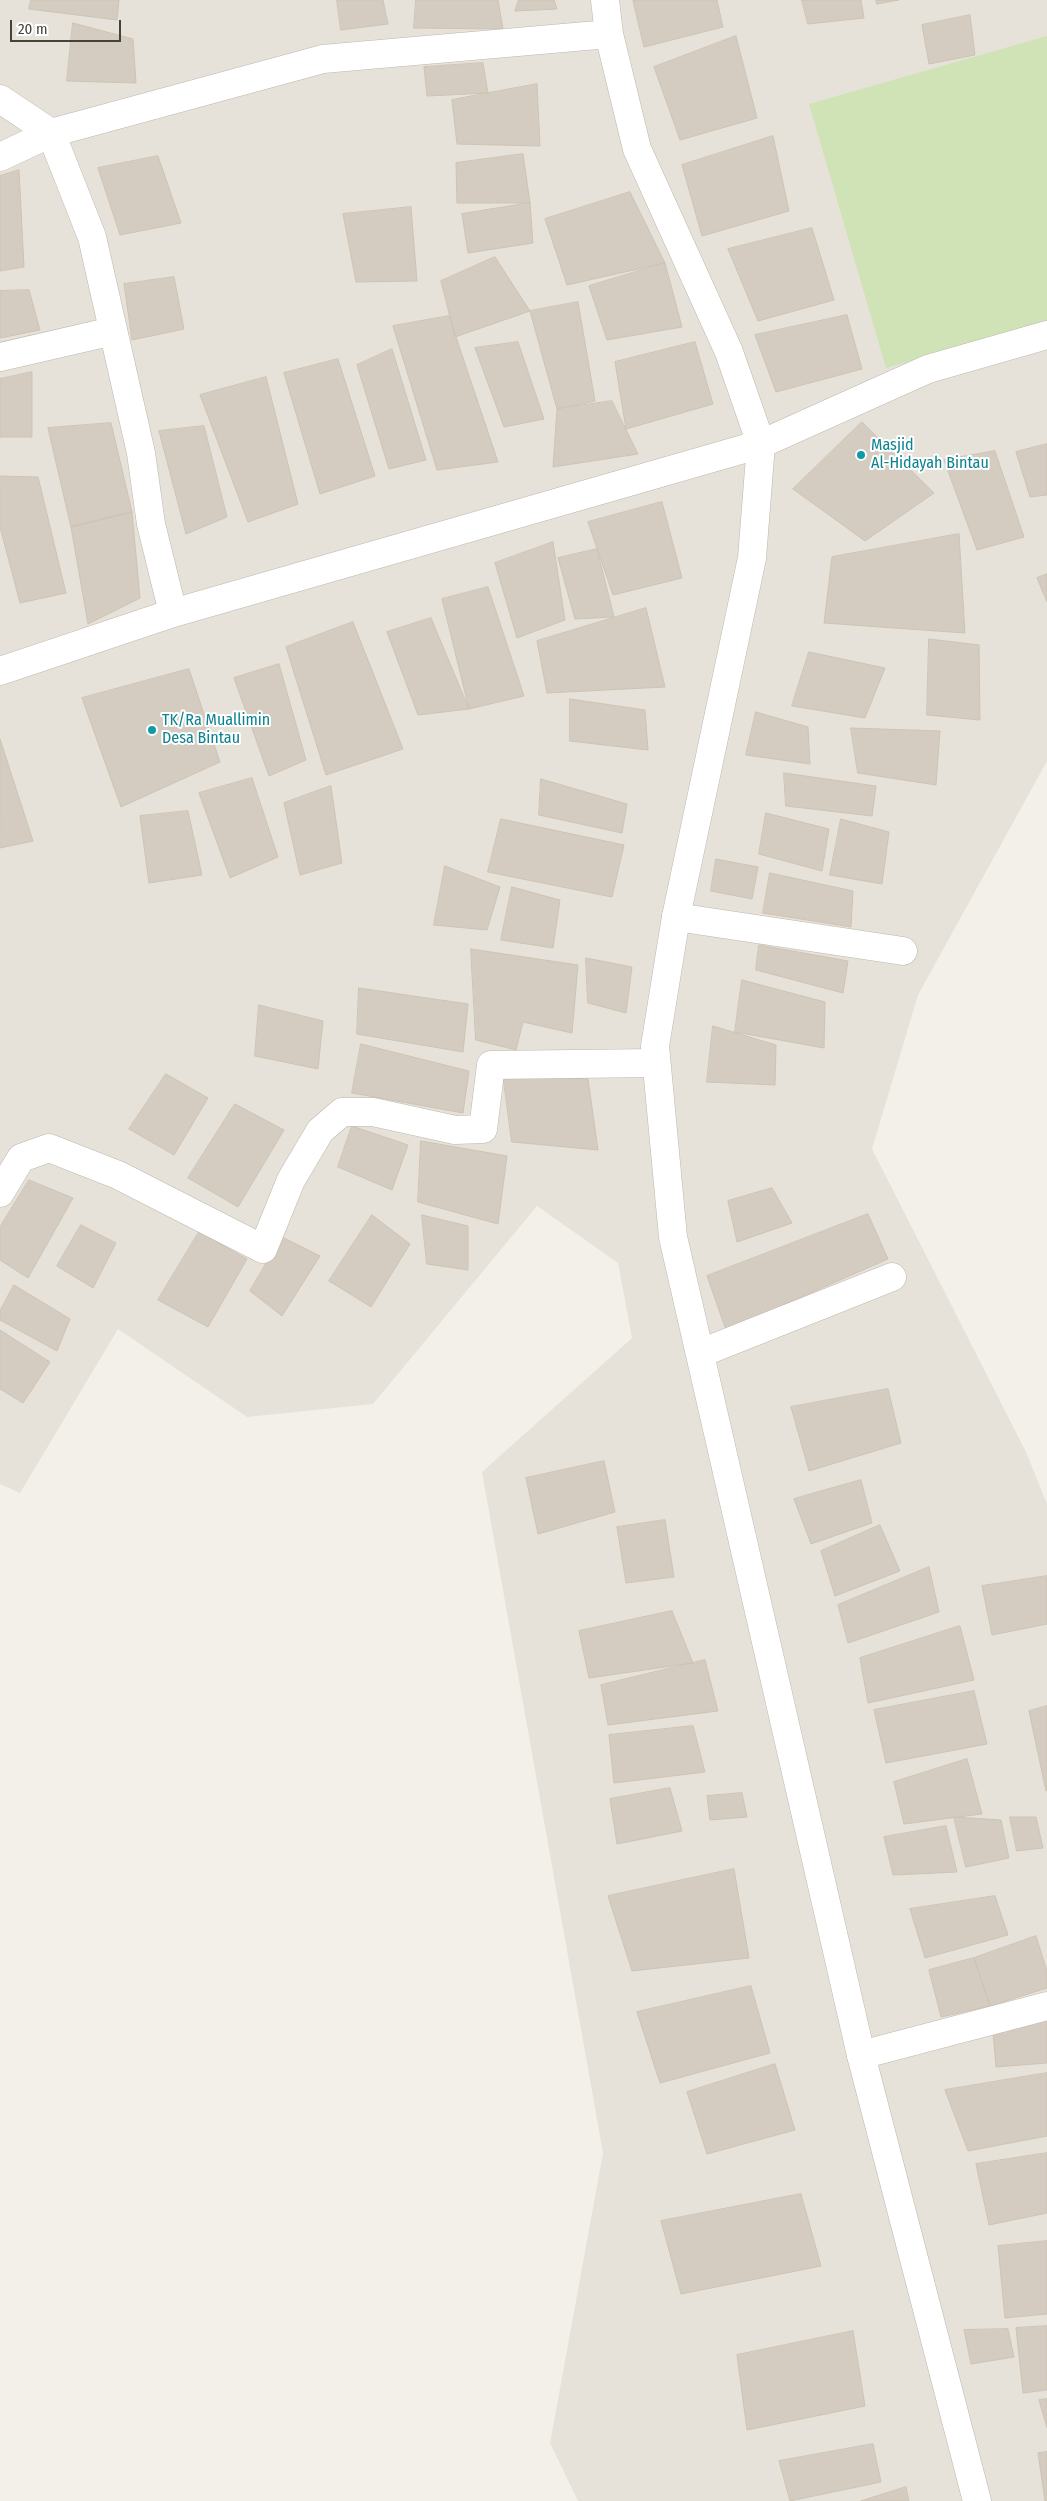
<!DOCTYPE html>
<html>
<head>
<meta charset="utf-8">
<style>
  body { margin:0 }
  #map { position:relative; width:1047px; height:2501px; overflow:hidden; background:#f3f0ea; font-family:"Fira Sans Condensed",sans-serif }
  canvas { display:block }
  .scale { position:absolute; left:10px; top:20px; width:111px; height:22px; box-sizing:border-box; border:2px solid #464139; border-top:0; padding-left:6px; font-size:15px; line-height:18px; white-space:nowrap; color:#464139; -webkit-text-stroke:4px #fff; paint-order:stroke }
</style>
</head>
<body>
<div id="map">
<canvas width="1047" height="2501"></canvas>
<div class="scale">20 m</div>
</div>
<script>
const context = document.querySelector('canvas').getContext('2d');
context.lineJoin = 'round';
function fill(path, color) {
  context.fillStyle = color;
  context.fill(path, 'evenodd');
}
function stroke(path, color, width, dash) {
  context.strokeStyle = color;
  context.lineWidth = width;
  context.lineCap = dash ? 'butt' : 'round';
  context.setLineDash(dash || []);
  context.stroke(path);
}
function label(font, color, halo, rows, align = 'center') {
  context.font = font + ' "Fira Sans Condensed",sans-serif';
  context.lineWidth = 4;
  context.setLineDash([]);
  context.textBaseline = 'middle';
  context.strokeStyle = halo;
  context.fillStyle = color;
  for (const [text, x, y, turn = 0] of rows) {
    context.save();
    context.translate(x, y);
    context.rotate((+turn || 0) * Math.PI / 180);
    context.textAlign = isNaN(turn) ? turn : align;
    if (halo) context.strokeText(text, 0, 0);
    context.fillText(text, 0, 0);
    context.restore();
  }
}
const residential = new Path2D(`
  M0 0H1047V761L918 995 872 1149 1026 1452 1047 1504V2501H578L550 2443 603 2153 482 1472 632 1338 618 1263 537 1206 373 1404 247 1417 118 1329 20 1493 0 1484Z`);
const green = new Path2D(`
  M1047 36V322L886 368 809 104Z`);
const building = new Path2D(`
  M31 0H119L117 20 29 9Z
  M337 0H383L388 24 341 30Z
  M416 0H498L503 29 414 28Z
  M519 0H554L557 9 515 11Z
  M641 0H717L723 27 644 47 633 1Z
  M802 0H861L864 18 808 24Z
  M876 0H899L877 4Z
  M970 15 975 55 929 64 922 25Z
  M73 23 133 39 136 83 67 81Z
  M736 36 757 118 680 140 654 67Z
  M483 63 488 93 427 96 424 67Z
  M537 84 540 146 457 144 452 100Z
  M773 136 789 211 702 236 682 165Z
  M523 154 530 203H457L456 163Z
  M158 156 181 223 120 235 98 168Z
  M19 170 24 267 0 271V176Z
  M630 192 665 263 567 285 545 219Z
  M530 203 533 243 468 253 462 214Z
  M411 207 417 281 356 282 343 214Z
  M812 228 834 300 758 321 728 249Z
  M495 257 530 311 455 337 441 281Z
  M665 263 682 327 607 340 589 286Z
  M174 277 184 329 132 340 124 284Z
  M29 290 40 330 0 338V291Z
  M578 302 595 401 557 409 530 311Z
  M847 315 862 369 776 392 755 335Z
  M449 316 498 462 437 470 393 326Z
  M518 342 544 419 504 427 475 348Z
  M695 342 713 404 626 429 615 362Z
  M392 349 426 460 389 469 357 365Z
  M338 359 375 476 320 494 284 373Z
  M32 372V437H0V379Z
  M266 377 298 504 248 522 200 395Z
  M612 401 638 454 553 467 557 409Z
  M862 422 934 493 865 541 793 489Z
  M111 423 132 512 71 527 48 428Z
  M204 426 227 517 186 534 159 431Z
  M1047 444V495L1030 497 1016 452Z
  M995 451 1024 537 977 550 944 460Z
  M0 476 38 477 66 593 20 603 0 527Z
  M662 502 682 578 613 595 588 522Z
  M132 512 140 598 88 624 71 527Z
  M959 534 965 633 824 623 832 557Z
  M553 542 565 620 517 638 495 563Z
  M597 549 614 617 575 619 558 558Z
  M1047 574V602L1037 578Z
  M488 587 524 696 469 709 442 599Z
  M646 608 665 687 547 693 537 641Z
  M431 618 469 709 418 715 387 632Z
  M353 622 403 749 326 775 286 647Z
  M929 639 979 645 980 720 927 715Z
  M809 652 885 668 865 718 792 706Z
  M279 664 306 760 269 776 234 678Z
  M189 669 220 762 121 807 82 698Z
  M570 699 645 710 648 750 570 741Z
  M756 712 808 727 810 764 746 755Z
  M851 728 940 731 936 785 858 773Z
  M0 739 33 841 0 848Z
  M784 773 876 786 872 816 786 806Z
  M252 778 278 857 230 878 199 793Z
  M541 779 627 804 622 833 539 815Z
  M331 786 342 863 300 875 284 803Z
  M188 811 202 875 149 883 140 816Z
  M766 813 829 829 822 871 759 854Z
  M501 819 624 845 612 897 488 872Z
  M841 819 889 832 882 884 830 875Z
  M716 859 758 867 752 899 711 891Z
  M445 866 500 887 487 930 434 925Z
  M770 873 853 891 851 927 763 913Z
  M512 887 560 900 553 948 501 940Z
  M759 945 848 961 843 993 756 970Z
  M471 949 578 965 572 1033 523 1022 516 1050 476 1040Z
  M586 958 632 967 626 1013 588 1003Z
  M742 980 825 1002 824 1048 735 1032Z
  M359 988 468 1004 463 1052 357 1034Z
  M259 1005 323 1021 318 1069 255 1056Z
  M713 1026 776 1045 775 1085 707 1082Z
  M361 1044 469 1071 463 1113 352 1093Z
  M166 1074 208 1098 174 1155 129 1129Z
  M503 1074 588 1079 598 1150 512 1142Z
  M235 1104 284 1130 238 1207 188 1178Z
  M352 1126 408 1145 392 1190 338 1167Z
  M421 1141 507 1156 498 1224 418 1202Z
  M29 1180 73 1198 28 1278 0 1260V1227Z
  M772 1188 792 1223 737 1242 728 1201Z
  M868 1214 888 1259 726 1330 707 1276Z
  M372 1215 410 1244 371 1307 329 1281Z
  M422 1215 468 1226V1270L427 1264Z
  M81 1225 116 1243 93 1288 57 1266Z
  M199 1232 247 1259 208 1327 158 1300Z
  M282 1237 320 1256 282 1316 250 1291Z
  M14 1285 70 1319 57 1351 0 1320V1311Z
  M0 1330 50 1362 23 1403 0 1389Z
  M888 1389 901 1443 809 1471 791 1407Z
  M604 1461 615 1512 538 1534 526 1478Z
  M861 1480 872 1523 811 1544 794 1499Z
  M665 1520 674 1577 626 1583 617 1527Z
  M880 1525 900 1571 835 1596 821 1551Z
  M929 1567 939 1612 848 1643 838 1605Z
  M1047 1576V1624L992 1635 982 1586Z
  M672 1611 693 1663 589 1678 579 1631Z
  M960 1626 974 1680 868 1703 860 1658Z
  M705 1660 718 1711 608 1725 601 1685Z
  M974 1691 987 1744 886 1763 874 1710Z
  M1047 1706V1791H1046L1029 1711Z
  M693 1726 705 1772 614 1783 609 1735Z
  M967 1759 982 1814 904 1824 894 1782Z
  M670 1788 682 1831 617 1844 610 1799Z
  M742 1793 747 1817 710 1820 707 1796Z
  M954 1817 1001 1820 1009 1858 966 1867Z
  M1010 1817H1036L1043 1848 1017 1851Z
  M946 1826 957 1872 893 1875 884 1837Z
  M734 1869 749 1958 632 1971 608 1896Z
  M995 1896 1008 1935 925 1958 910 1909Z
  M1036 1936 1047 1971V1988L990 2006 974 1958Z
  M974 1958 990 2006 941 2017 929 1970Z
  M751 1986 770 2053 660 2083 637 2012Z
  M1047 2018V2063L996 2067 993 2032Z
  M775 2064 795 2130 707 2154 687 2092Z
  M1047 2073V2136L968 2151 945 2090Z
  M1047 2153V2213L989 2225 976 2164Z
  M801 2194 821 2266 681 2294 661 2221Z
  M1047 2241V2314L1005 2318 998 2246Z
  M1047 2326V2390L1023 2393 1016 2328Z
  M1008 2329 1014 2357 971 2364 964 2330Z
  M853 2331 865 2406 747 2430 737 2355Z
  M1047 2399V2428L1039 2400Z
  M873 2444 881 2482 790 2501 779 2461Z
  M1047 2452V2501H1045L1038 2453Z
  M906 2487 909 2501H861Z`);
const minor = new Path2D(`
  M0 99 51 133 92 237 141 453 151 524 173 613
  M0 157 51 133 323 59 609 34
  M0 357 113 331
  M0 671 173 613 761 444 729 352 637 149 609 34 605 0
  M676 917 903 951
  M0 1193 21 1158 49 1148 118 1175 263 1249 291 1180 320 1131 342 1112H373L455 1130 483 1129 491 1065 656 1063
  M701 1353 892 1277
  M861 2055 1047 2006`);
const tertiary = new Path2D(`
  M977 2501 861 2055 673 1237 655 1046 676 917 752 558 761 444 928 369 1047 335`);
const markers = [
  [861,455,5,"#0f9aa8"],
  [152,730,5,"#0f9aa8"]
];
const cultureNames = [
  ["Masjid",871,446],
  ["Al-Hidayah Bintau",871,464],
  ["TK/Ra Muallimin",162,721],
  ["Desa Bintau",162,739]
];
fill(residential, '#e6e2d9');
fill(green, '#cfe3b7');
fill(building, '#d4ccc0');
stroke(building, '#cec4b4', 1);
stroke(minor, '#beb8ad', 29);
stroke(tertiary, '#beb8ad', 29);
stroke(minor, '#fff', 28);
stroke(tertiary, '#fff', 28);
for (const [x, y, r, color] of markers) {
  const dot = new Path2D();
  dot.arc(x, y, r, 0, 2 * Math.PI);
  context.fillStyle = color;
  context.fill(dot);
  stroke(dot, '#fff', 2);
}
label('16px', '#0d838f', '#fff', cultureNames, 'left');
</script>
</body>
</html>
